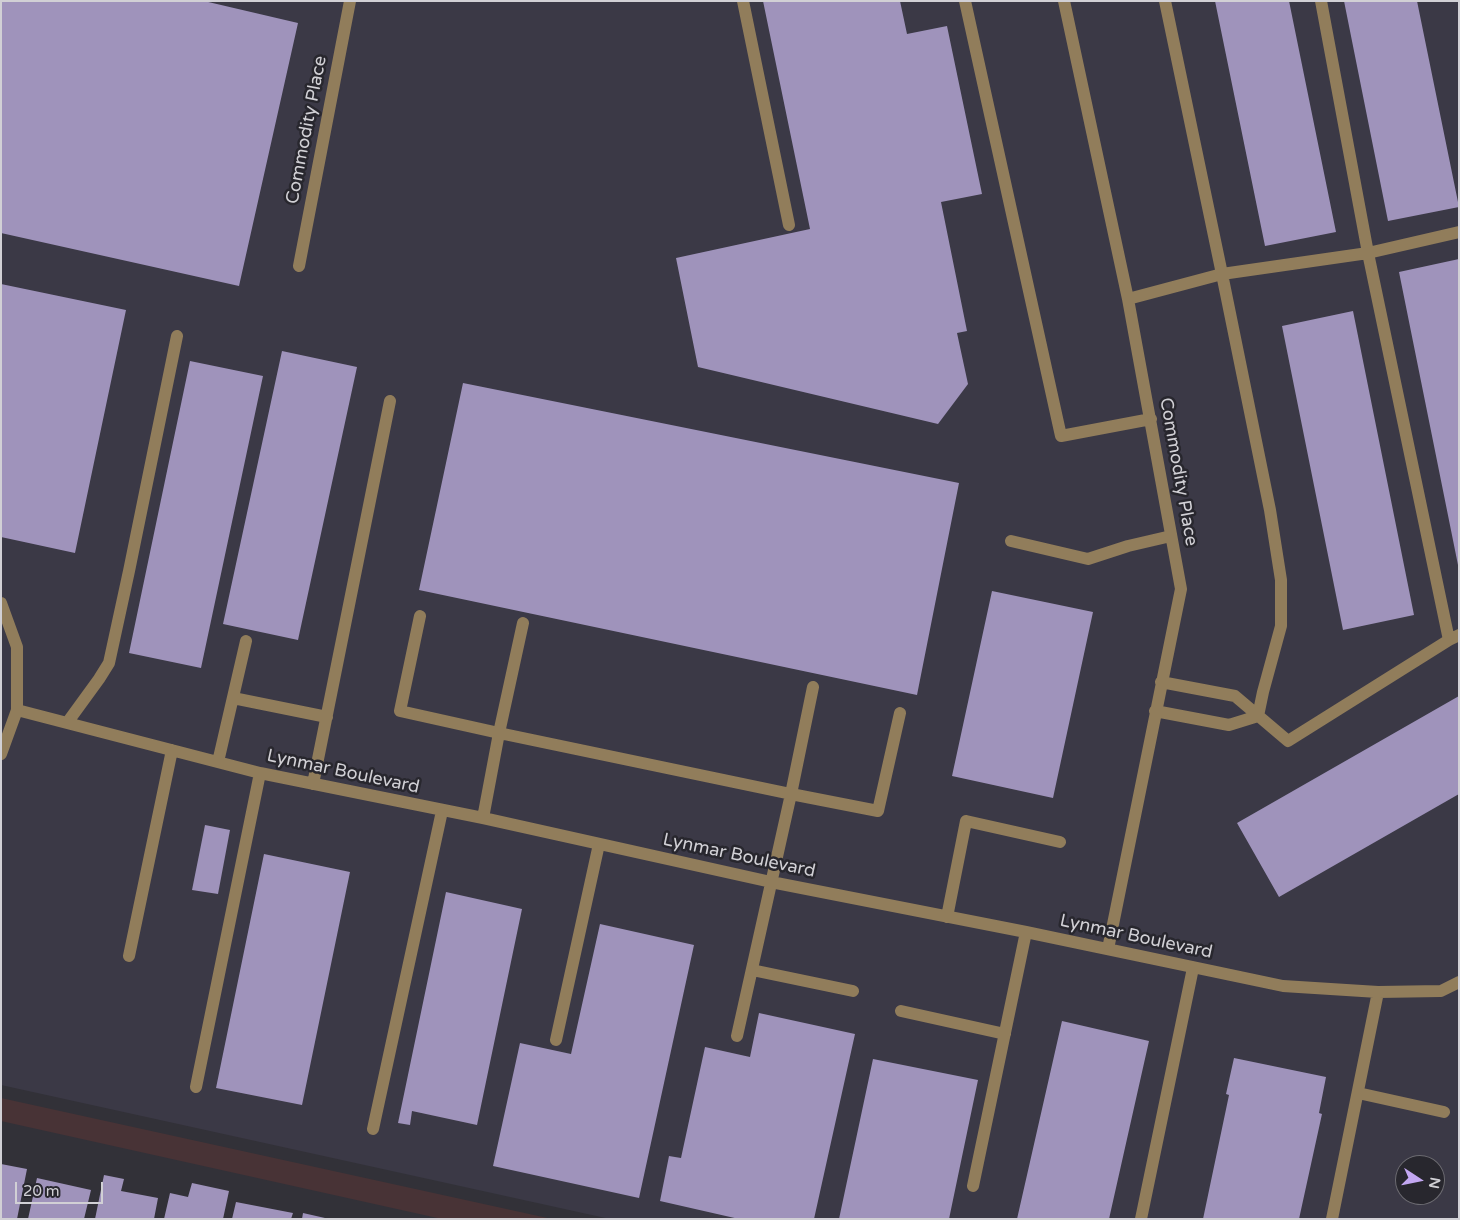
<!DOCTYPE html>
<html>
<head>
<meta charset="utf-8">
<style>
  body { margin:0 }
  #map { position:relative; width:1460px; height:1220px; overflow:hidden; background:#323138; font-family:"Varela Round",sans-serif }
  canvas { display:block }
  .frame { position:absolute; inset:0; border:2px solid #d1d0d5; pointer-events:none }
  .north { position:absolute; left:1395px; top:1155px; width:50px; height:50px; box-sizing:border-box; background:#28272e; border:1px solid #6c6b71; border-radius:50%; rotate:101deg; font-size:14px; font-weight:700; line-height:20px; text-align:center; color:#d1d0d5 }
  .north::after { content:''; display:block; margin:auto; width:18px; height:22px; background:#c3a7f2; clip-path:polygon(50% 0,100% 100%,50% 72%,0 100%) }
  .scale { position:absolute; left:15px; top:1182px; width:88px; height:22px; box-sizing:border-box; border:2px solid #d1d0d5; border-top:0; padding-left:6px; font-size:15px; line-height:18px; white-space:nowrap; color:#d1d0d5; -webkit-text-stroke:4px #28272e; paint-order:stroke }
</style>
</head>
<body>
<div id="map">
<canvas width="1460" height="1220"></canvas>
<div class="frame"></div>
<div class="north">N</div>
<div class="scale">20 m</div>
</div>
<script>
const context = document.querySelector('canvas').getContext('2d');
context.lineJoin = 'round';
function fill(path, color) {
  context.fillStyle = color;
  context.fill(path, 'evenodd');
}
function stroke(path, color, width, dash) {
  context.strokeStyle = color;
  context.lineWidth = width;
  context.lineCap = dash ? 'butt' : 'round';
  context.setLineDash(dash || []);
  context.stroke(path);
}
function label(font, color, halo, rows, align = 'center') {
  context.font = font + ' "Varela Round",sans-serif';
  context.lineWidth = 5;
  context.setLineDash([]);
  context.textBaseline = 'middle';
  context.strokeStyle = halo;
  context.fillStyle = color;
  for (const [text, x, y, turn = 0] of rows) {
    context.save();
    context.translate(x, y);
    context.rotate((+turn || 0) * Math.PI / 180);
    context.textAlign = isNaN(turn) ? turn : align;
    if (halo) context.strokeText(text, 0, 0);
    context.fillText(text, 0, 0);
    context.restore();
  }
}
const built = new Path2D(`
  M1 1H1459V1219H610L1 1085ZM1405 1165H1435V1195H1405Z`);
const industrial = new Path2D(`
  M1 1098 552 1219H442L1 1121Z`);
const building = new Path2D(`
  M1 1H204L298 23 239 286 1 233Z
  M763 1H900L907 34 947 26 982 194 941 202 967 331 957 333 968 384 938 424 698 367 676 258 810 229Z
  M1215 1H1289L1336 232 1265 246Z
  M1344 1H1417L1459 207 1388 221Z
  M1459 259V565H1458L1399 272Z
  M1 284 126 310 75 553 1 537Z
  M1353 311 1414 615 1343 630 1282 326Z
  M282 351 357 367 298 640 223 624Z
  M190 361 263 376 201 668 129 653Z
  M463 383 959 483 917 695 419 590Z
  M992 591 1093 612 1053 798 952 776Z
  M1459 696V794L1279 897 1237 823Z
  M205 825 230 830 218 894 192 890Z
  M264 854 350 872 302 1105 216 1088Z
  M446 892 522 909 477 1125 412 1111 410 1125 398 1123Z
  M600 924 694 945 639 1198 493 1166 520 1043 571 1054Z
  M759 1013 855 1034 814 1219H739L660 1201 669 1156 681 1158 705 1047 750 1057Z
  M1062 1021 1149 1041 1109 1219H1017Z
  M1234 1058 1326 1077 1319 1113 1322 1114 1299 1219H1203L1229 1095 1226 1094Z
  M873 1059 978 1080 949 1219H839Z
  M1 1164 27 1169 17 1219H1Z
  M104 1175 124 1179 121 1191 158 1198 154 1219H95Z
  M37 1178 91 1190 84 1219H28Z
  M192 1183 229 1191 223 1219H164L170 1193 188 1197Z
  M236 1202 293 1213 291 1219H232Z
  M303 1213 325 1218V1219H302Z`);
const minor = new Path2D(`
  M743 1 789 225
  M965 1 1061 436 1151 419
  M1064 1 1128 299 1181 589 1108 949
  M1165 1 1222 274 1270 510 1281 580V626L1263 692 1258 716
  M1321 1 1368 253 1449 640 1459 635
  M299 266 350 1
  M1128 299 1222 274 1368 253 1459 232
  M1011 541 1088 559 1128 546 1171 536
  M1 603 17 647V710L1 754
  M420 616 400 711 499 733 523 623
  M1161 682 1235 696 1288 741 1449 640
  M813 687 791 794 878 811 900 713
  M233 698 327 717
  M17 710 260 773 483 818 771 882 1026 932 1283 986 1378 992 1441 991 1459 982
  M1155 711 1229 725 1258 716
  M67 723 99 679 109 663 129 571 177 336
  M218 762 246 641
  M313 784 390 401
  M483 818 499 733 791 794 737 1036
  M947 917 966 821 1060 842
  M129 956 172 750
  M752 970 853 991
  M901 1011 1005 1034
  M556 1040 599 844
  M196 1087 260 773
  M1358 1093 1444 1112
  M373 1129 442 811
  M973 1186 1026 932
  M1141 1219 1193 968
  M1332 1219 1378 992`);
const streetNames = [
  ["Commodity Place",307,130,-79],
  ["Commodity Place",1178,472,80],
  ["Lynmar Boulevard",343,772,12],
  ["Lynmar Boulevard",739,856,12],
  ["Lynmar Boulevard",1136,937,12]
];
fill(built, '#3b3946');
fill(industrial, '#483336');
fill(building, '#9f93bb');
stroke(minor, '#917d5b', 12);
label('18px', '#d1d0d5', '#28272e', streetNames);
</script>
</body>
</html>
